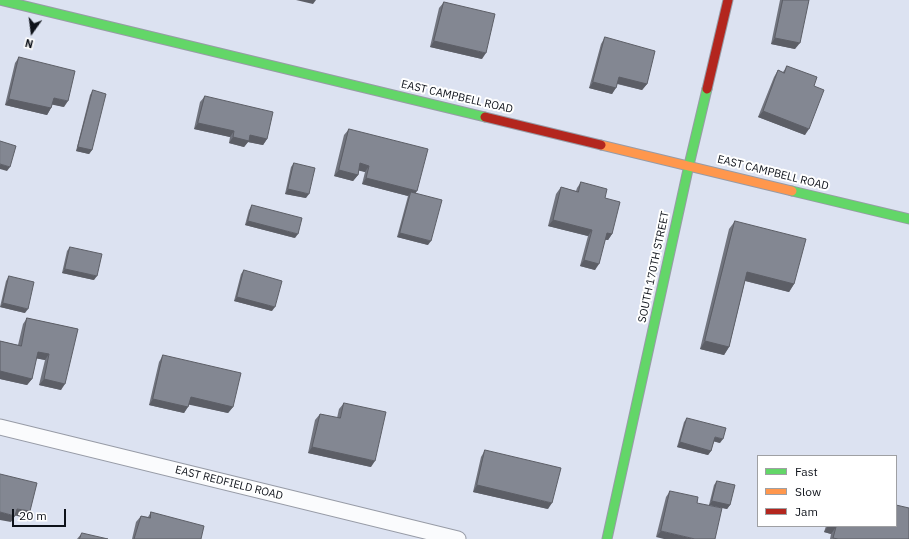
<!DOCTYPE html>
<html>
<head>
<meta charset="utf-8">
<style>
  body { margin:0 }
  #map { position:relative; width:909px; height:539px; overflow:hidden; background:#dce2f1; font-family:"IBM Plex Sans",sans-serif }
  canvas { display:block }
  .legend { position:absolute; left:757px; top:455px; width:140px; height:72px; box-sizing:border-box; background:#fff; border:1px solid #9fa0a3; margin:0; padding:5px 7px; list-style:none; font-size:12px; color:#0e121a }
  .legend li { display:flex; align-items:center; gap:8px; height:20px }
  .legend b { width:20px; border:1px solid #9fa0a3 }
  .north { position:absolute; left:12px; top:12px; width:40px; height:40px; -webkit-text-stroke:3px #fff; paint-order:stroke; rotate:194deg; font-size:11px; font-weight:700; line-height:16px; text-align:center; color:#0e121a }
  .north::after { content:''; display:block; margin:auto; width:14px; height:18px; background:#0e121a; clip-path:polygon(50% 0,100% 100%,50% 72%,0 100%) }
  .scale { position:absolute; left:12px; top:509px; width:54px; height:18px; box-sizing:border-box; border:2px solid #0e121a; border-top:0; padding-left:5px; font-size:12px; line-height:14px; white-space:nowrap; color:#0e121a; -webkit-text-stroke:3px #fff; paint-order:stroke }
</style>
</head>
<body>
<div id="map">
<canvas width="909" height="539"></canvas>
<ul class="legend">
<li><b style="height:5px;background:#63d668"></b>Fast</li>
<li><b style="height:5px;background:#ff974d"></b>Slow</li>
<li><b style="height:5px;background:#b3261e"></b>Jam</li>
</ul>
<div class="north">N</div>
<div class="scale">20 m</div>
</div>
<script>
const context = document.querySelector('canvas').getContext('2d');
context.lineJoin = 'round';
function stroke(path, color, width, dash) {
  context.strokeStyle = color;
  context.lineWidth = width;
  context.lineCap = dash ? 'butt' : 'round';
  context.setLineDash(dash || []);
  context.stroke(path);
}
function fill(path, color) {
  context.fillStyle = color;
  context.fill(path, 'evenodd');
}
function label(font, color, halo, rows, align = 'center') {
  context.font = font + ' "IBM Plex Sans",sans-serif';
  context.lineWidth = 4;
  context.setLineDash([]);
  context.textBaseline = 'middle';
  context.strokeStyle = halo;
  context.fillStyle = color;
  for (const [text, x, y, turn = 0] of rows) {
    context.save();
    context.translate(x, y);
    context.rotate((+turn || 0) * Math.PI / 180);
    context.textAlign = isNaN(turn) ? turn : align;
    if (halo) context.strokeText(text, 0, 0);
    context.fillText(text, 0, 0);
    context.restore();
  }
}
const street = new Path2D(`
  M0 427 458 539`);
const fast = new Path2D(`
  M0 0 485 117
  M792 191 909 219
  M607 539 689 165 707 89`);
const slow = new Path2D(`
  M601 145 792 191`);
const jam = new Path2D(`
  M707 89 728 0
  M485 117 601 145`);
const wall = new Path2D(`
  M780 0H809L795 49 771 44Z
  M444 2 482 59 430 47 439 8Z
  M605 37 647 84 642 90 617 84 612 94 589 88 601 44Z
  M19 57 64 107 52 104 51 108 47 115 5 105 15 63Z
  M787 66 814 86 805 135 758 117 774 77 778 70 783 72Z
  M93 90 92 150 89 154 76 151 90 95Z
  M205 96 267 139 263 145 248 142 244 147 229 143 230 137 194 129 200 102Z
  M349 129 416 193 428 245 397 237 408 196 362 184 365 172 359 170 358 175 353 181 334 176 344 135Z
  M294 163 306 198 285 194 291 167Z
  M581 182 605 198 612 234 608 240H605L595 270 580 266 588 236 548 226 556 194 561 187 576 191 577 188Z
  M252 205 295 238 245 225 249 210Z
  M735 221 794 284 789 292 745 281 729 347 724 355 700 349 729 229Z
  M70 247 94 280 62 273 67 251Z
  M244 270 272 311 234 301 241 274Z
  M9 276 25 313 0 307 6 281Z
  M27 318 78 329 61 390 39 385 45 360 36 358 32 379 27 385 0 379V341L18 345 23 324Z
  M163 355 233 407 228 413 189 404 184 413 149 405 159 362Z
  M344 403 371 467 308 453 315 420 320 414 337 418 339 409Z
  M687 418 720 443 714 441 711 451 708 455 677 447 684 422Z
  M485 450 548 509 473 492 481 457Z
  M717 481 730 505 727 509 709 505 714 485Z
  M670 491 697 503 656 537 666 497Z
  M151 512 201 539H132L136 522 141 516 148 517Z
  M826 526H896L909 539H830L831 534 824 532Z
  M82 533 80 539H77Z`);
const shadedWall = new Path2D(`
  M296 0H316L313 4Z
  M775 38 800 43 795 49 771 44Z
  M434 41 486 53 482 59 430 47Z
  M619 77 647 84 642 90 615 83Z
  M593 82 616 88 612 94 589 88Z
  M54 98 68 101 64 107 49 104Z
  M9 99 51 108 47 115 5 105Z
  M763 111 809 129 805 135 758 117Z
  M198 123 234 131 230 137 194 129Z
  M250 135 267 139 263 145 248 142 244 147 229 143 233 137Z
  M78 147 92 150 89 154 76 151Z
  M360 163 369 166 365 172 356 170Z
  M0 164 10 167 7 171 0 169Z
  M339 170 358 175 353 181 334 176Z
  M366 178 417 191 413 197 411 192 408 196 362 184Z
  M288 189 309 194 306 198 285 194Z
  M553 220 592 230 588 236 548 226Z
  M248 221 298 234 295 238 245 225Z
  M400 233 431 241 428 245 397 237Z
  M607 233 612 234 608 240 603 239Z
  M584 260 599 264 595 270 580 266Z
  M65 269 97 276 94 280 62 273Z
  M747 272 794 284 789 292 742 280Z
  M237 297 275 307 272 311 234 301Z
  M3 303 28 309 25 313 0 307Z
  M705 341 729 347 724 355 700 349Z
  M38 352 49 354 45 360 34 358Z
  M0 371 32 379 27 385 0 379Z
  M44 379 65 384 61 390 39 385Z
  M191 397 233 407 228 413 186 404Z
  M153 399 188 407 184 413 149 405Z
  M715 437 723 439 720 443 712 441Z
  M680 442 711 451 708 455 677 447Z
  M312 447 375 461 371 467 308 453Z
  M477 485 552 503 548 509 473 492Z
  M712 501 730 505 727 509 709 505Z
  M17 509 30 511 26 518 13 515Z
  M0 512 15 516 11 522 0 520Z
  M828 526 836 527 831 534 824 532Z
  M661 531 695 539H664L656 537Z`);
const building = new Path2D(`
  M783 0H809L800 43 775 38Z
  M444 2 495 14 486 53 434 41Z
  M605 37 655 51 647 84 619 77 616 88 593 82Z
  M19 57 75 71 68 101 54 98 51 108 9 99Z
  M787 66 817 77 814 86 824 90 809 129 763 111 778 70 784 73Z
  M93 90 106 94 92 150 78 147Z
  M205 96 273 112 267 139 250 135 249 141 233 137 234 131 198 123Z
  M349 129 428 149 417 191 366 178 369 166 360 163 358 175 339 170Z
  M0 141 16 146 10 167 0 164Z
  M294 163 315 168 309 194 288 189Z
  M581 182 607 189 605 198 620 202 612 234 607 233 599 264 584 260 592 230 553 220 561 187 578 192Z
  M411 192 442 200 431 241 400 233Z
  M252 205 302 218 298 234 248 221Z
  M735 221 806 239 794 284 747 272 729 347 705 341Z
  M70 247 102 254 97 276 65 269Z
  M244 270 282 281 275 307 237 297Z
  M9 276 34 282 28 309 3 303Z
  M27 318 78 329 65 384 44 379 49 354 38 352 32 379 0 371V341L21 346Z
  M163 355 241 373 233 407 191 397 188 407 153 399Z
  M344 403 386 412 375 461 312 447 320 414 340 418Z
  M687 418 726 428 723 439 715 437 711 451 680 442Z
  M485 450 561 468 552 503 477 485Z
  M0 474 37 483 30 511 17 509 15 516 0 512Z
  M717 481 735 485 730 505 712 501Z
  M670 491 698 497 697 503 722 508 715 539H695L661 531Z
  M896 505 909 508V539H838L833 538 836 527 835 526H896Z
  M151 512 204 526 201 539H134L141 516 150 518Z
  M82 533 108 539H80Z`);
const streetNames = [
  ["EAST CAMPBELL ROAD",457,97,13],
  ["EAST CAMPBELL ROAD",773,173,14],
  ["SOUTH 170TH STREET",654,267,-78],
  ["EAST REDFIELD ROAD",229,483,14]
];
stroke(street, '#979ba6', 17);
stroke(fast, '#979ba6', 11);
stroke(slow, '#979ba6', 11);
stroke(jam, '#979ba6', 11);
stroke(street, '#fafbfd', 15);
stroke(fast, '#63d668', 9);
stroke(slow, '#ff974d', 9);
stroke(jam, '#b3261e', 9);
fill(wall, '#71747e');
fill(shadedWall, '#5c5e66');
fill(building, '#838792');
stroke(building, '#5c5e66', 1);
label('11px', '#0e121a', '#fff', streetNames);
</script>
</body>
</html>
